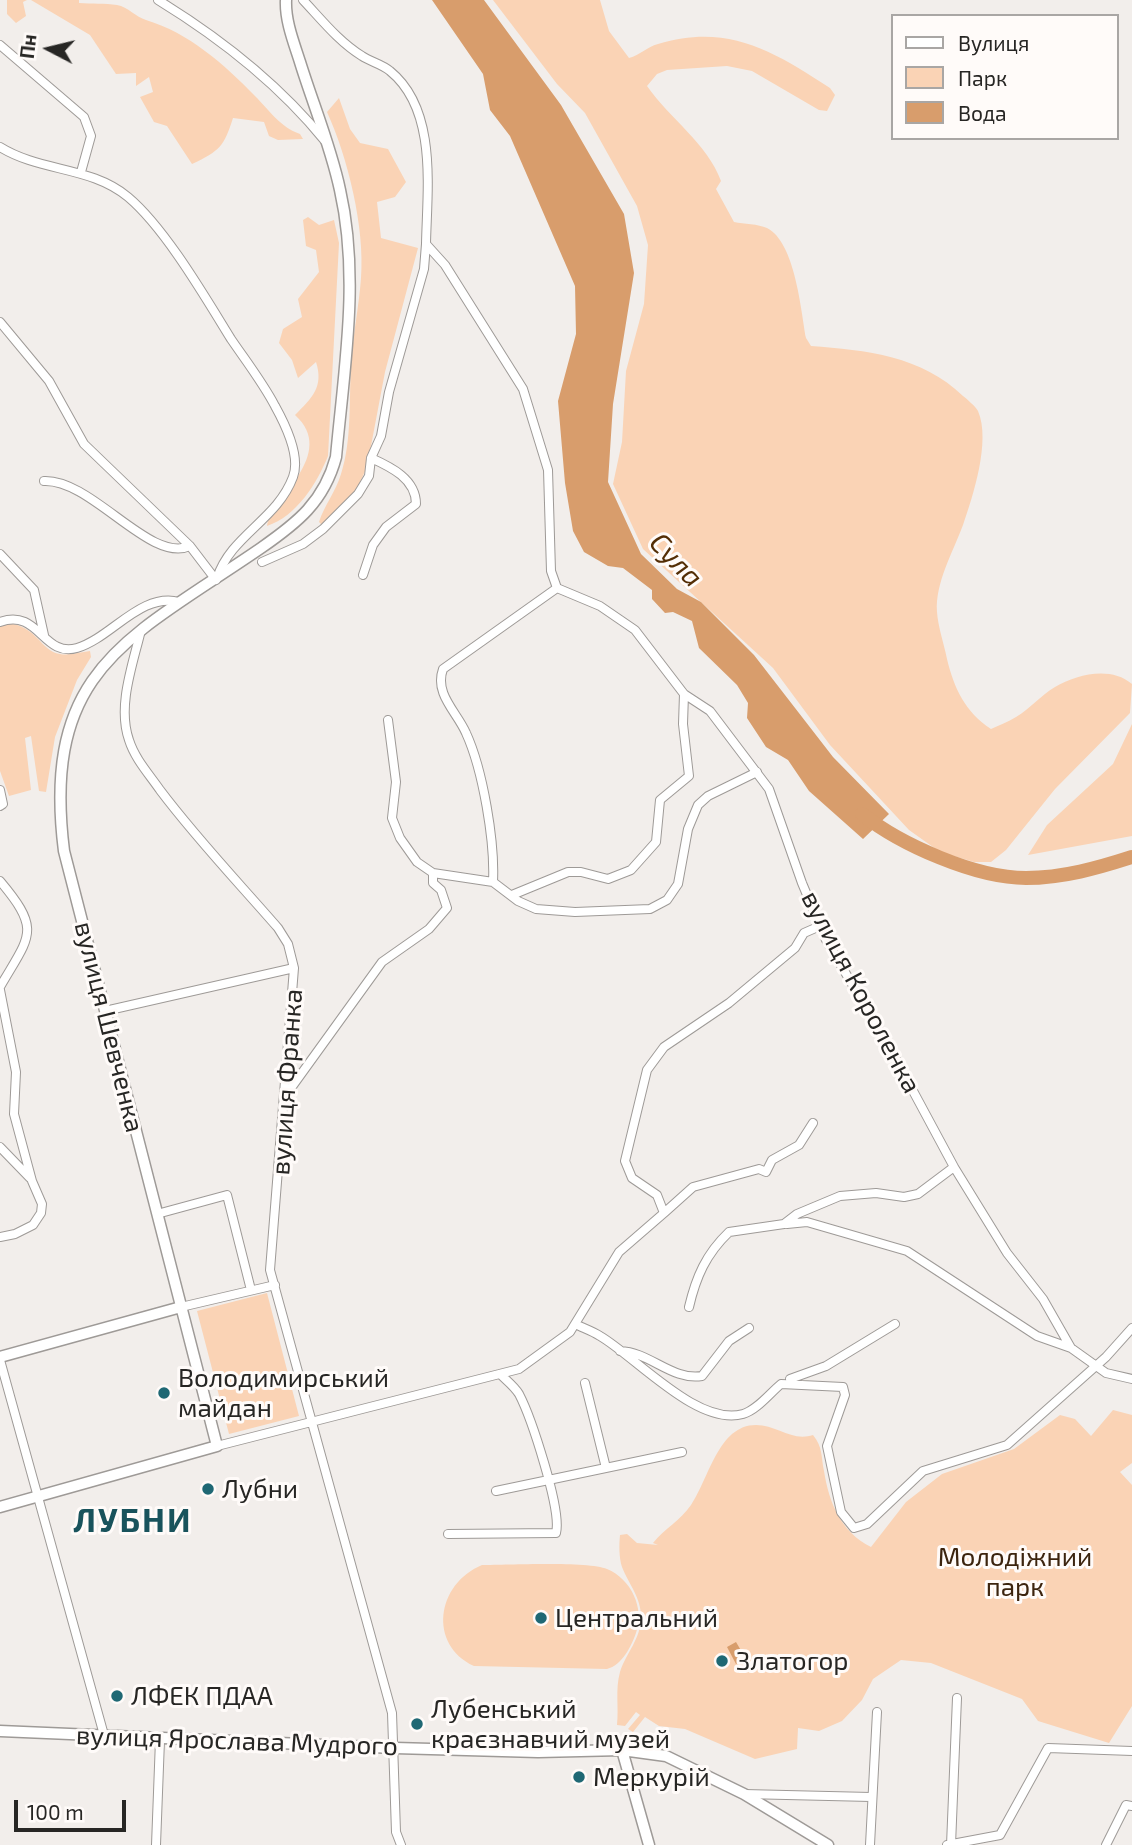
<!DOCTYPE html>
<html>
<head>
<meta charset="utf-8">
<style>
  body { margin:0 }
  #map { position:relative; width:1132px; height:1845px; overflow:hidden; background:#f2eeeb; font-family:"Exo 2",sans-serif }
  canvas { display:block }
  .legend { position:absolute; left:891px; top:14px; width:228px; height:126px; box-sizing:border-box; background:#fffbf9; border:2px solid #a9a6a4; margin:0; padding:9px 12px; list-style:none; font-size:21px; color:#272624 }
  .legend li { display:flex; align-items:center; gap:14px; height:35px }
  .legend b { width:35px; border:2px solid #a9a6a4 }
  .north { position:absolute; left:14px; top:14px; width:70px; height:70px; -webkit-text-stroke:5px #fffbf9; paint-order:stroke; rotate:277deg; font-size:19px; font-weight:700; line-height:28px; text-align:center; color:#272624 }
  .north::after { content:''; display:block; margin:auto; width:24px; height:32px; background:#272624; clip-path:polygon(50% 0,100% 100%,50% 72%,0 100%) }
  .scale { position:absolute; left:14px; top:1800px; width:112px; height:32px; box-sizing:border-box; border:4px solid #272624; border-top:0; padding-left:9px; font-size:21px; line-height:24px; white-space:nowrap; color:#272624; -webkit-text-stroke:5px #fffbf9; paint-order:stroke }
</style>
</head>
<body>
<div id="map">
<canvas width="1132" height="1845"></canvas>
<ul class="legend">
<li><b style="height:9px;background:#fff"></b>Вулиця</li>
<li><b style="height:19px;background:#fad3b5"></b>Парк</li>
<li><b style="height:19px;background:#d89d6c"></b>Вода</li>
</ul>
<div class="north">Пн</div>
<div class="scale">100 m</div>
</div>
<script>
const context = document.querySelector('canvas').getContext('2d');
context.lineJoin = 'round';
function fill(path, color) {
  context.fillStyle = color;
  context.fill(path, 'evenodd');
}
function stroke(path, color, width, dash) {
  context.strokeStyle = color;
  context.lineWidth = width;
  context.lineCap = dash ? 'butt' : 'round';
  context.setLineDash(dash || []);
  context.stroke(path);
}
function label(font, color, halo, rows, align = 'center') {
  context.font = font + ' "Exo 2",sans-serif';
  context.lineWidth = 6;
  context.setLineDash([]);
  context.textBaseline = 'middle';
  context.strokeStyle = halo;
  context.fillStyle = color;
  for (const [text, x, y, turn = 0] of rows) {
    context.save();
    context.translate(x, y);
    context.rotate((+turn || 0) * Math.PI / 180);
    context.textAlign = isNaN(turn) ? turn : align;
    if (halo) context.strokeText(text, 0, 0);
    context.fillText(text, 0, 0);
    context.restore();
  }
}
const green = new Path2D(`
  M7 0H27L23 2 26 16 16 23 7 14Z
  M31 0H79V3C92 4 105 3 117 5 128 7 136 17 146 20 189 33 224 64 255 96 270 111 280 127 300 134L303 139 278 140 269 136 264 122 233 118C224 146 220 151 192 164L167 126 154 122 140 97 153 92 149 77 136 86V73L116 74 90 35Z
  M493 0H600L609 31 629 58C640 55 647 47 658 44 728 23 773 51 830 88L835 95 827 111 819 110 752 71 727 66 667 70 657 74 647 86C670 119 707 143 721 181L716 189 734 222C744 224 758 224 767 228 795 242 801 310 806 338L811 346C866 350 922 356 963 396 968 400 975 406 978 411 991 441 973 496 963 525 953 552 935 583 937 612 938 627 944 644 947 659 954 688 965 712 991 729 999 725 1008 722 1016 717 1030 709 1041 695 1055 687 1077 674 1111 666 1132 684L1130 713 1055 789 1006 850 991 862H974L940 852 909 830 830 745 773 668 643 549 613 484 622 442 626 371 644 304 648 245 637 206 585 113 557 84Z
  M339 98 350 129 360 143 388 149 406 182 395 197 377 202 381 238 418 248 385 372 367 467 355 493 322 525 319 522C324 506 336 491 341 474 352 440 349 399 351 363 353 334 359 306 361 278 365 228 348 158 327 112Z
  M308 217 319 225 334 220 339 243 328 456C317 483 297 516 267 526 272 498 338 454 295 415 312 398 324 387 316 362L298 378 292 360 279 343 283 329 302 317 298 299 319 272 316 250 306 246 303 220Z
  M7 623C38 626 40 651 60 654 69 656 80 652 90 651L91 657 77 680 55 737 46 792 39 791 31 736 25 738 31 790 9 796 0 771V625Z
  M1132 724V836L1028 855 1047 825 1113 764Z
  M267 1293 299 1416 229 1434 197 1311Z
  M1113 1410 1132 1415V1463L1120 1472 1132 1485V1706L1109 1743 1038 1721 1022 1699 931 1663 901 1660 873 1679 862 1700 842 1721 819 1731 798 1728 797 1749 755 1759 685 1729 659 1726 645 1717 633 1732 628 1729 640 1715 636 1712 625 1726 617 1725C619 1707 615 1690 620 1672 626 1653 641 1639 641 1617 641 1597 629 1585 622 1567 619 1558 619 1545 620 1535L627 1534 637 1543 658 1545 653 1543C664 1529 681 1520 691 1505 709 1479 718 1425 756 1425 777 1425 792 1442 813 1435 823 1447 821 1457 824 1471 829 1503 841 1532 871 1547L906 1502 942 1474 1014 1449 1060 1415 1075 1419 1091 1436Z
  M482 1565C508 1565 588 1561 607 1569 631 1579 645 1608 636 1633 631 1647 622 1665 607 1669L474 1666C428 1645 436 1584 482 1565Z`);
const water = new Path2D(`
  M432 0H484L561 105 624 214 634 273 613 404 608 482 641 554 677 589 701 602 754 655 833 757 889 814 863 839 809 791 788 760 766 747 747 718 748 703 737 685 699 648 692 621 673 612 665 613 652 599V590L623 568 608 566 584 552 573 531 565 483 558 401 576 334 575 286 510 136 490 110 483 74Z
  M736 1642 746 1659 736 1664 727 1647Z`);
const river = new Path2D(`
  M862 814C901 845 976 878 1026 878 1063 878 1098 868 1132 857`);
const street = new Path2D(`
  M158 0C220 38 278 83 325 141
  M303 0C321 19 339 42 362 56 371 62 382 64 390 71 438 110 427 190 426 244L445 265 523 389 548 470 551 571 557 588 600 606 635 630 684 694 710 711 769 789 802 883 826 940 891 1050 954 1167 1007 1253 1043 1299 1071 1348 1106 1373 1132 1379
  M0 45 84 117 91 136 81 172
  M0 147C40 172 91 166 128 197 165 228 205 297 231 339 246 361 263 383 275 406 285 424 301 456 293 477 277 520 231 535 217 578
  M0 322 49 381 84 444 190 546 216 580
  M44 481C92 479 150 564 190 546
  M0 554 34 590 44 635
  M262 562 303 544 323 529 358 494 369 476 371 458 381 436 389 392 424 269 426 244
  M363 575 373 545 386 527 416 504C416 479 391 467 371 458
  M0 622C39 608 43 658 77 648 111 638 141 592 179 602
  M141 630C133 664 117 706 129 740 135 759 149 774 160 790 196 838 238 882 278 928L288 944 294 968 270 1270 392 1713 396 1832 401 1845
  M388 720 396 782 392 818 400 838 417 862 433 873
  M0 790 3 804 0 806
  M0 881C42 931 30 935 0 987
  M493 882C495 842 483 770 466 733 457 712 434 694 443 669L557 588
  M512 895 568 872H581L608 879 631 870 656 842 660 800 689 776 683 724 684 694
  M0 990 16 1072 14 1114 32 1181 42 1204 41 1213 33 1225 15 1234 0 1237
  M105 1011 294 968
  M286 1095 382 962 429 929 447 908 441 890 433 883V873L493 882 518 901 536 909 575 912 650 909 667 900 678 884 688 829 698 805 708 796 757 772
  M0 1147 30 1178
  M664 1213 693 1187 759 1169 766 1172 772 1160 799 1145 813 1123
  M157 1214 227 1195 251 1290
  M787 1224 807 1222 907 1251 1037 1336 1071 1348
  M181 1307 275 1285
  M689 1307C696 1277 706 1254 729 1232L784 1224 797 1214 840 1196 876 1193 904 1197 918 1194 954 1167
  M575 1324C583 1328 592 1331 600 1336 636 1357 698 1427 743 1414 757 1410 770 1393 781 1384L843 1387 845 1395 827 1446 841 1512 854 1528 867 1524 923 1471 1007 1445 1106 1357 1132 1328
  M620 1351C650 1352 672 1381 702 1376L729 1341 749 1328
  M0 1360 104 1735
  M790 1379 826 1366 895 1324
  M585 1383 606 1468
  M217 1446 519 1369 570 1332 619 1252 664 1213 657 1195 632 1178 625 1161 647 1070 664 1047 729 1003 795 948 804 933 820 926
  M496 1491 682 1452
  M448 1534 556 1533C562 1510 531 1417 519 1394 514 1386 507 1381 500 1374
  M744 1794 871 1797
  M156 1845 160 1740
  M870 1845 877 1712
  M947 1845 1000 1835 1048 1748 1132 1751
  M951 1845 957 1698
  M1106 1845 1126 1805 1132 1806`);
const secondary = new Path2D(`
  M0 1357 181 1307
  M0 1507 217 1446 64 851C41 668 130 638 261 548 297 523 324 502 336 457 344 369 360 278 340 190 331 147 313 104 300 62 294 43 285 21 286 0
  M0 1731 395 1748 538 1752 622 1750 666 1756 744 1794 828 1845
  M622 1750 649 1845`);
const markers = [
  [164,1393,7,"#1f6874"],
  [208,1489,7,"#1f6874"],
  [541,1618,7,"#1f6874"],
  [722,1661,7,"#1f6874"],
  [117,1696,7,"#1f6874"],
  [417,1724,7,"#1f6874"],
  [579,1777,7,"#1f6874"]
];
const streetNames = [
  ["вулиця Короленка",861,992,62],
  ["вулиця Шевченка",109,1027,76],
  ["вулиця Франка",287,1082,-86],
  ["вулиця Ярослава Мудрого",237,1741,2]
];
const poiNames = [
  ["Володимирський",178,1378],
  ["майдан",178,1408],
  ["Лубни",222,1489],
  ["Центральний",555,1618],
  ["Златогор",736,1661],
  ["ЛФЕК ПДАА",131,1696],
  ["Лубенський",431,1709],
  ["краєзнавчий музей",431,1739],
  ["Меркурій",593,1777]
];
const parkNames = [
  ["Молодіжний",1015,1557],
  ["парк",1015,1587]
];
const waterNames = [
  ["Сула",676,560,46]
];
const districtNames = [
  ["ЛУБНИ",133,1521]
];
fill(green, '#fad3b5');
fill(water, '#d89d6c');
stroke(river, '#d89d6c', 14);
stroke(street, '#9e9a97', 10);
stroke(secondary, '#9e9a97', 13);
stroke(street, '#fff', 8);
stroke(secondary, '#fff', 10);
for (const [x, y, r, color] of markers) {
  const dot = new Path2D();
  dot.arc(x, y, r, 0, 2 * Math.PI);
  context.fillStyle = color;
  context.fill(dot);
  stroke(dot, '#fffbf9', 2.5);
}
label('26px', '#272624', '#fffbf9', streetNames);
label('26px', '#272624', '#fffbf9', poiNames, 'left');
label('26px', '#3c240e', '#fffbf9', parkNames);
label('italic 28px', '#542e06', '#fffbf9', waterNames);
context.letterSpacing = '2px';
label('bold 33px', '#19535c', '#fffbf9', districtNames);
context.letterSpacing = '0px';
</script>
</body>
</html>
